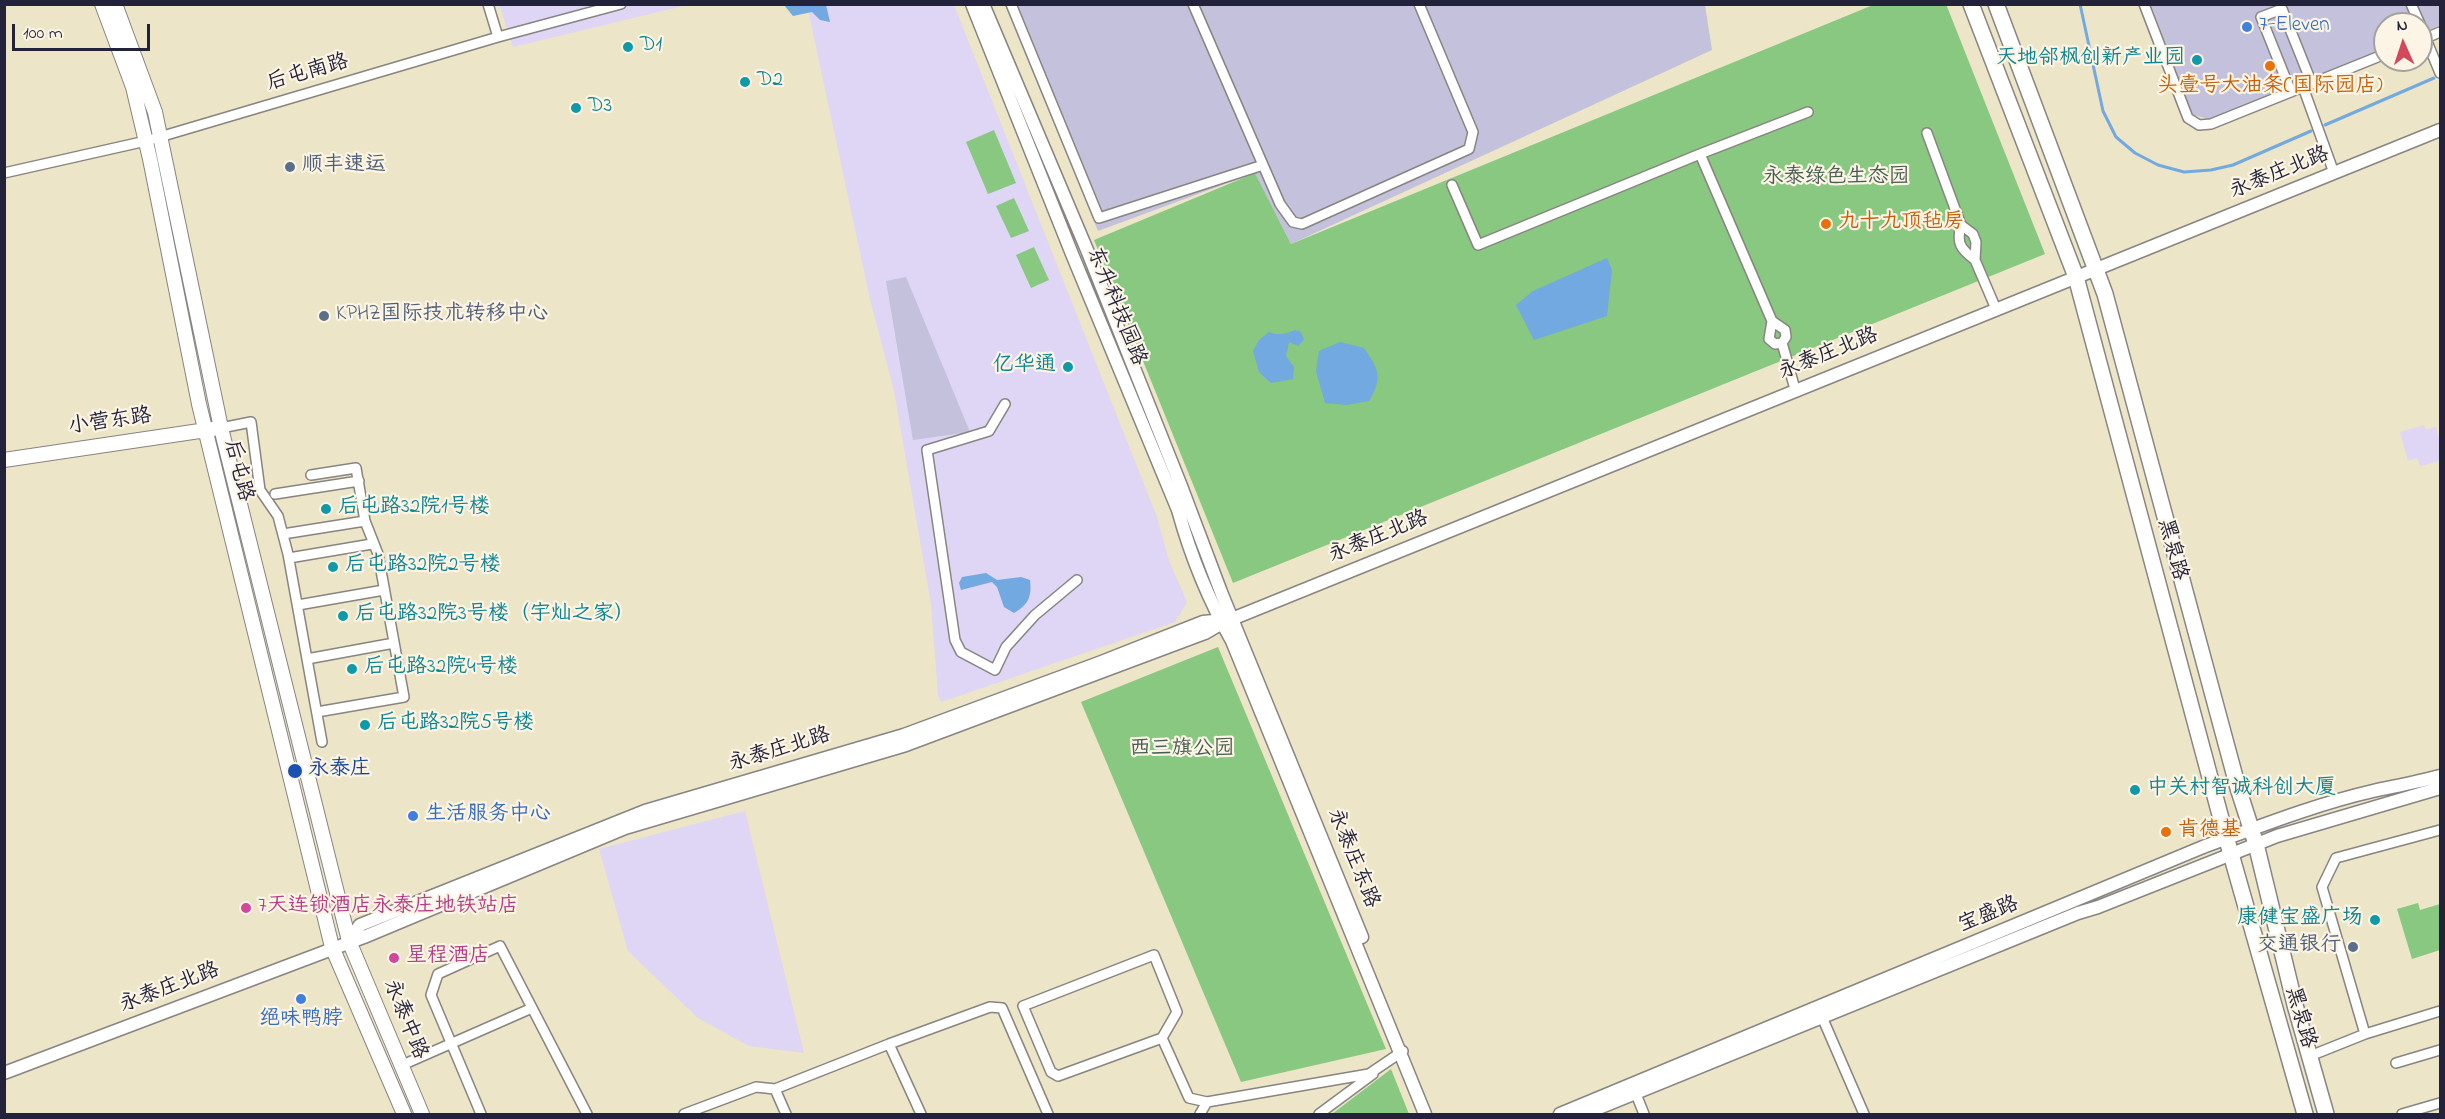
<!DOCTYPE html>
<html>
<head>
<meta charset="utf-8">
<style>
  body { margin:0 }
  #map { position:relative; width:2445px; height:1119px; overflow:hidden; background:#ece5c7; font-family:"Indie Flower",sans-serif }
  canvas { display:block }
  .frame { position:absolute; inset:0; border:6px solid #22223b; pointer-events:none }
  .north { position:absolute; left:2373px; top:12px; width:60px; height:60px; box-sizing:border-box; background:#fcf5e5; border:2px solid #a5a1a1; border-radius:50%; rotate:357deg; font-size:16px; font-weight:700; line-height:24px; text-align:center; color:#22223b }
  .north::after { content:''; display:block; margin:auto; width:21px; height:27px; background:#d1495b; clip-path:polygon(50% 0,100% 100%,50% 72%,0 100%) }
  .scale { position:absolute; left:12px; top:24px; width:138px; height:27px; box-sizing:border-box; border:3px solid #22223b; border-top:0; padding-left:8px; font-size:18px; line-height:21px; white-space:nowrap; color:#22223b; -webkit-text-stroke:4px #fcf5e5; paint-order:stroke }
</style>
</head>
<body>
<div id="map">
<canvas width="2445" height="1119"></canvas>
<div class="frame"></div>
<div class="north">N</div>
<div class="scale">100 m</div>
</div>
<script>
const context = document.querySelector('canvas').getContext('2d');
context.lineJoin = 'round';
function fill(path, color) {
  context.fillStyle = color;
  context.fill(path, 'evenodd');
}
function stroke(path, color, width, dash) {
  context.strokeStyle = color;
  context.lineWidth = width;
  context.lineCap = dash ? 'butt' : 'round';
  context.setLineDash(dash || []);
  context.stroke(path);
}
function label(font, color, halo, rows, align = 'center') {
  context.font = font + ' "Indie Flower","LXGW WenKai TC",sans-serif';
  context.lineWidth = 4.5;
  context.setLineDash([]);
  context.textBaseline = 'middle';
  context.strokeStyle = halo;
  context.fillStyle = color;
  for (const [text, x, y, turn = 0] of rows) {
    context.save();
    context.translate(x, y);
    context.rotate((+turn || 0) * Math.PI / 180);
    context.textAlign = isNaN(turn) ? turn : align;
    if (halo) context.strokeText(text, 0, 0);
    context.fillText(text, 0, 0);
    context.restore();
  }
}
const built = new Path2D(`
  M499 4 687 5 513 47Z
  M807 5H954L1157 517 1169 561 1187 602 1175 622 941 702 938 695 931 604 894 391 870 299Z
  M2424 425 2426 430 2436 427 2438 436H2440V461L2420 466 2417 458 2408 461 2400 432Z
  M745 811 804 1053 749 1046 698 1018 628 951 599 849Z`);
const industrial = new Path2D(`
  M1005 5H1705L1712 50 1291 244 1255 173 1098 231Z
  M2151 5H2440V25L2421 33V24H2385V48L2209 119 2193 115Z
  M906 277 970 432 913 440 886 281Z`);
const green = new Path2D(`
  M1946 4 2045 254 1233 583 1094 240 1255 173 1291 244 1873 5Z
  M994 130 1016 183 988 194 966 142Z
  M1014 198 1029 231 1011 238 996 206Z
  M1034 247 1049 280 1031 288 1016 255Z
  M1218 647 1386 1049 1241 1082 1081 702Z
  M2418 903 2420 910 2440 904V950L2412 959 2397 909Z
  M1391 1069 1409 1114H1332Z`);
const water = new Path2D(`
  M784 5H826L830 22 820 20 812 12 793 16Z
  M1607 258 1612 270 1607 316 1534 340 1516 305 1533 291Z
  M1295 330 1301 332 1304 340 1298 346 1289 342 1286 356 1294 367 1293 379 1271 383 1259 372 1253 351 1259 340 1269 332C1279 336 1286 334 1295 330Z
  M1340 342 1364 348C1379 370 1383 377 1369 401L1346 405 1325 403 1316 371 1319 351Z
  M986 573 997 580 1021 577 1030 580C1032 597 1028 605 1014 613L1004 607 997 587 992 582 961 590 959 583 962 577Z`);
const stream = new Path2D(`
  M2080 4 2103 111 2116 137 2135 153 2158 165 2184 172 2211 170 2233 165 2311 131
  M2325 125 2434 78`);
const minor = new Path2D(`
  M488 4 498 37
  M1011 4 1099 218 1263 165
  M1193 4 1280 204 1293 222 1302 224 1469 149 1473 132 1419 4
  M2144 4 2188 118 2199 125 2211 124 2385 54
  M2411 4 2420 24
  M2421 27 2440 73
  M2421 40 2440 32
  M2303 87 2334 173
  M2291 92 2261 17 2282 9 2312 84
  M1927 133 1961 225
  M4 173 146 141 498 37 621 4
  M1452 185 1478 245 1700 154
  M1975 260C1961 249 1956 244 1961 225L1973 234 1976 242 1975 260 1996 309
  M1772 321 1700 154 1808 112
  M1772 321 1785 330 1786 337 1782 343 1775 344 1769 339Z
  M1782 343 1795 389
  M1005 404 989 431 927 450 955 640 961 652 995 670 1006 647 1035 615 1077 580
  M221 428 251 422 260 490 278 516 288 554 322 742
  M311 475 356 468 365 521
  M275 494 359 481
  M283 534 365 521 378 554 404 697 317 712
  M289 558 372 544
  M298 605 384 590
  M307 659 394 643
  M1822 1017 1864 1114
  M2365 1034 2322 887 2336 858 2440 830
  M1162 1038 1177 1012 1154 955 1023 1006 1051 1072 1058 1076 1162 1038 1189 1098 1207 1102
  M889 1044 990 1007 1002 1008 1048 1114
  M2310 1056 2365 1034 2440 1011
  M2396 1063 2440 1050
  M400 1066 532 1008
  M775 1089 889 1044 921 1114
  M1636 1094 1644 1114
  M481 1114 431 995 438 974 500 946 587 1114
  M684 1114 756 1087 775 1089 786 1114
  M1200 1114 1207 1102 1369 1074 1403 1051
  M1319 1114 1373 1074
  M2402 1114 2440 1103`);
const tertiary = new Path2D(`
  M972 4 1072 254 1178 510C1191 557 1208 599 1232 641L1425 1114
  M983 4 1087 250 1181 486 1221 592 1362 937
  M349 941 360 925 645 811 904 735 1099 663 1203 622 1225 620
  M4 1073 364 937 625 828 906 745 1205 633 1222 623 2440 130
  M1560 1114 2203 847C2258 827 2316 804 2373 791 2396 786 2418 782 2440 776
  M1584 1114 2078 913 2098 907 2277 836 2440 788`);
const secondary = new Path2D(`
  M102 4 133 87 150 159 199 404 332 947 404 1114
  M115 4 155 112 221 428 349 941 422 1114
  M4 460 213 429`);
const primary = new Path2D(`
  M1971 4 2076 277 2223 826 2305 1114
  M1996 4 2105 294 2238 788 2256 844 2295 1005 2326 1114`);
const markers = [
  [2247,27,6,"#3f7fe0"],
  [628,47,6,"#0f9aa8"],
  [2197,60,6,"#0f9aa8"],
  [2270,66,6,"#e8710a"],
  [745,82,6,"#0f9aa8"],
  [576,108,6,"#0f9aa8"],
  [290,167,6,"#5c6f8a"],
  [1826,224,6,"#e8710a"],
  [324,316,6,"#5c6f8a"],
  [1068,367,6,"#0f9aa8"],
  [326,509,6,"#0f9aa8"],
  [333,567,6,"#0f9aa8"],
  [343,616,6,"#0f9aa8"],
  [352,669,6,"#0f9aa8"],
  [365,725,6,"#0f9aa8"],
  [295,771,8,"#1a4fb4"],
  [2135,790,6,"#0f9aa8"],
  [413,816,6,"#3f7fe0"],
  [2166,832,6,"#e8710a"],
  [246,908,6,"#d1479c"],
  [2375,920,6,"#0f9aa8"],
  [2353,947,6,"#5c6f8a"],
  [394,958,6,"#d1479c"],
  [301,999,6,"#3f7fe0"]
];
const shopNames = [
  ["7-Eleven",2259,27],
  ["生活服务中心",425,816],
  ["绝味鸭脖",301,1021,"center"]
];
const cultureNames = [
  ["D1",640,47],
  ["天地邻枫创新产业园",2185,60,"right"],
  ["D2",757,82],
  ["D3",588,108],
  ["亿华通",1056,367,"right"],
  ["后屯路32院1号楼",338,509],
  ["后屯路32院2号楼",345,567],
  ["后屯路32院3号楼（宇灿之家）",355,616],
  ["后屯路32院4号楼",364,669],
  ["后屯路32院5号楼",377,725],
  ["中关村智诚科创大厦",2147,790],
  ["康健宝盛广场",2363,920,"right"]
];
const streetNames = [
  ["后屯南路",308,74,-16],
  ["永泰庄北路",2280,174,-22],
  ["东升科技园路",1115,307,68],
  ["永泰庄北路",1829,355,-22],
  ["小营东路",110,423,-8],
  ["后屯路",237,471,76],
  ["永泰庄北路",1379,538,-22],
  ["黑泉路",2171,550,75],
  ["永泰庄北路",780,751,-17],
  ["永泰庄东路",1352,859,68],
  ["宝盛路",1989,916,-22],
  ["永泰庄北路",170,989,-21],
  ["黑泉路",2299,1018,74],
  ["永泰中路",404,1020,68]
];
const foodNames = [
  ["头壹号大油条(国际园店)",2270,88,"center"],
  ["九十九顶毡房",1838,224],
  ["肯德基",2178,832]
];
const serviceNames = [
  ["顺丰速运",302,167],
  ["KPHZ国际技术转移中心",336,316],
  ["交通银行",2341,947,"right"]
];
const parkNames = [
  ["永泰绿色生态园",1836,179],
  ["西三旗公园",1182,751]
];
const transitNames = [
  ["永泰庄",308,771]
];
const hotelNames = [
  ["7天连锁酒店永泰庄地铁站店",258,908],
  ["星程酒店",406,958]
];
fill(built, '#dfd5f5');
fill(industrial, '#c3c1db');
fill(green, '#88c880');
fill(water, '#71a9e0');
stroke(stream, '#71a9e0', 3);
stroke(minor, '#878481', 12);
stroke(tertiary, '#878481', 15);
stroke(secondary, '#878481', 16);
stroke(primary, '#878481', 18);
stroke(minor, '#fff', 9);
stroke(tertiary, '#fff', 12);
stroke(secondary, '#fff', 14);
stroke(primary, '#fff', 15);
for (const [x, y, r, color] of markers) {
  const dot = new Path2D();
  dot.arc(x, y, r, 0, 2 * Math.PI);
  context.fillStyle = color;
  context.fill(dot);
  stroke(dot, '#fcf5e5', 2);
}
label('21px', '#366cbe', '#fcf5e5', shopNames, 'left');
label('21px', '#0d838f', '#fcf5e5', cultureNames, 'left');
label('21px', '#22223b', '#fcf5e5', streetNames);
label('21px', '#c56008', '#fcf5e5', foodNames, 'left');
label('21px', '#4e5e75', '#fcf5e5', serviceNames, 'left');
label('21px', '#465c53', '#fcf5e5', parkNames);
label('21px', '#164399', '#fcf5e5', transitNames, 'left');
label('21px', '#b23c85', '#fcf5e5', hotelNames, 'left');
</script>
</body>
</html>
